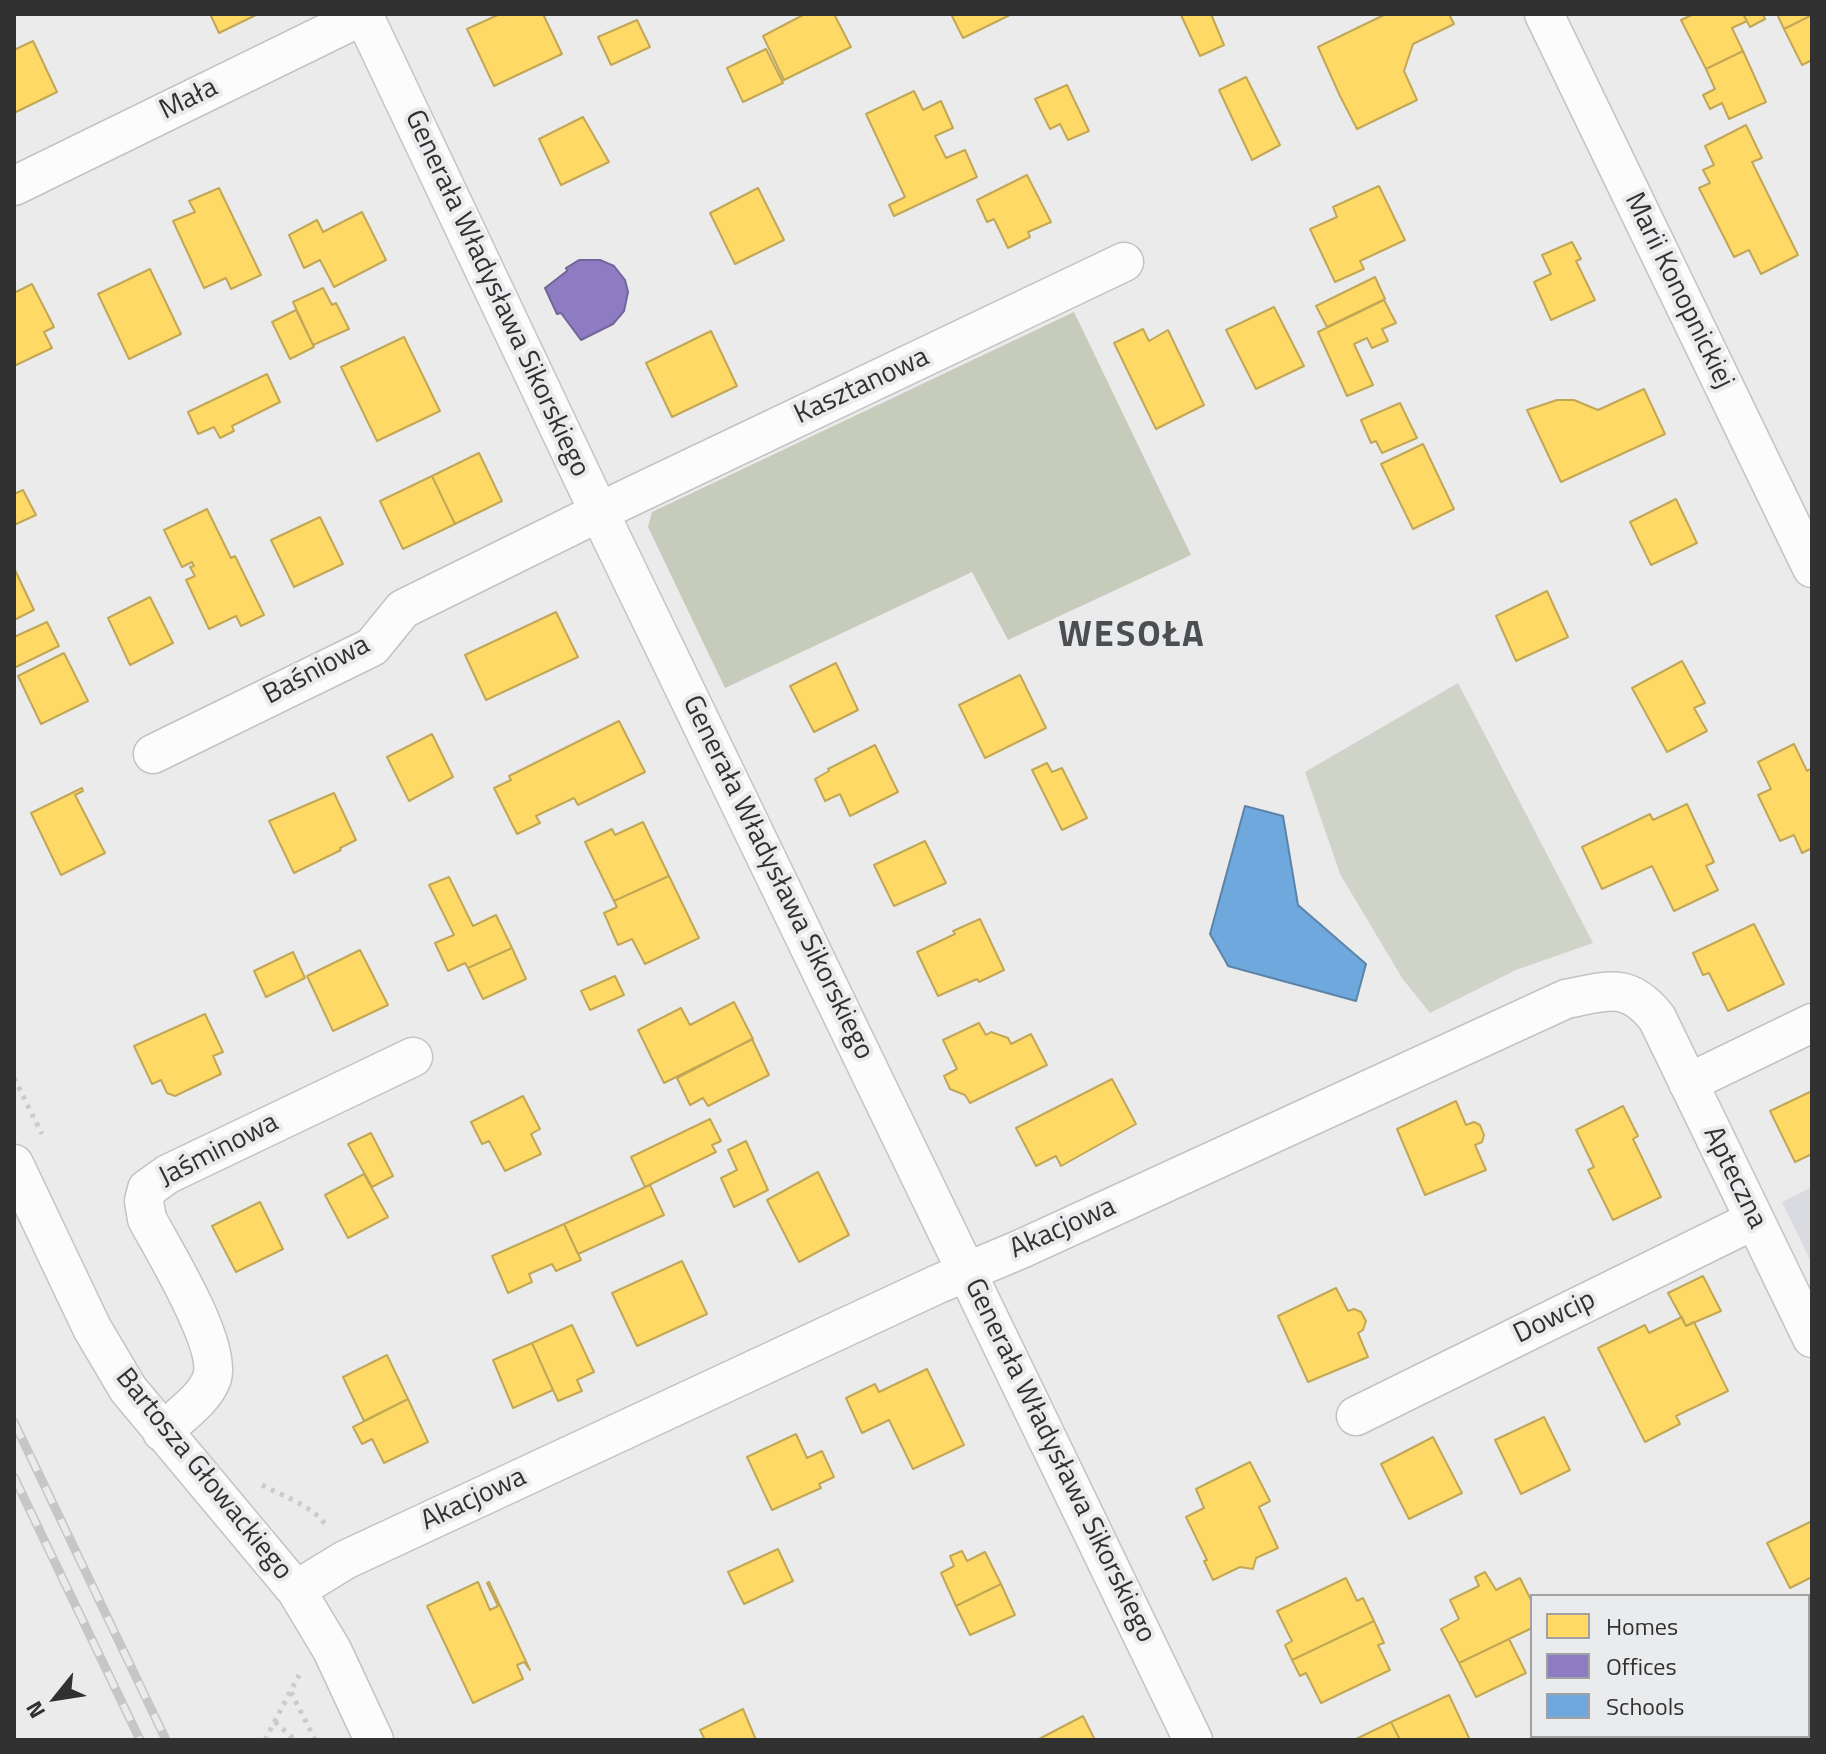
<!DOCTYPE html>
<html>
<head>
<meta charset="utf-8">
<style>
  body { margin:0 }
  #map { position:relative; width:1826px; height:1754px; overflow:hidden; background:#ebebec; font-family:"Titillium Web",sans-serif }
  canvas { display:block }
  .frame { position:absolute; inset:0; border:16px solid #313132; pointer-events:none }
  .legend { position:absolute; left:1530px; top:1594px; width:280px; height:144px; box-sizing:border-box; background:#eaebed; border:2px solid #a0a1a2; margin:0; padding:10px 14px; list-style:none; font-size:24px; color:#313132 }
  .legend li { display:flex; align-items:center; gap:16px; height:40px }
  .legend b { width:40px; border:2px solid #a0a1a2 }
  .north { position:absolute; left:16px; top:1658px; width:80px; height:80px; -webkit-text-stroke:6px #eaebed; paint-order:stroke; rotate:240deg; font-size:22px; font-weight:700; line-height:32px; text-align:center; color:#313132 }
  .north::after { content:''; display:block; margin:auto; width:28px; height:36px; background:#313132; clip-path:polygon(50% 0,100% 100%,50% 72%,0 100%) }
</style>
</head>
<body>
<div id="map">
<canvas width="1826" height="1754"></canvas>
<div class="frame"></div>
<ul class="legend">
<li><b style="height:22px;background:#ffd966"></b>Homes</li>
<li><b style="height:22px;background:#8e7cc3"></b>Offices</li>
<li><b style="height:22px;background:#6fa8dc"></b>Schools</li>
</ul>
<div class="north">N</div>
</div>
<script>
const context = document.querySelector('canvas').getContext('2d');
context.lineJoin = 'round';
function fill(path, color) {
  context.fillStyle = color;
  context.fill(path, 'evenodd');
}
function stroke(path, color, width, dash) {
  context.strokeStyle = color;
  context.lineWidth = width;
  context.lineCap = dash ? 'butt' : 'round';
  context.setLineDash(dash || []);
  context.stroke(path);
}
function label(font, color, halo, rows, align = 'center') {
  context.font = font + ' "Titillium Web",sans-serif';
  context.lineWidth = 8;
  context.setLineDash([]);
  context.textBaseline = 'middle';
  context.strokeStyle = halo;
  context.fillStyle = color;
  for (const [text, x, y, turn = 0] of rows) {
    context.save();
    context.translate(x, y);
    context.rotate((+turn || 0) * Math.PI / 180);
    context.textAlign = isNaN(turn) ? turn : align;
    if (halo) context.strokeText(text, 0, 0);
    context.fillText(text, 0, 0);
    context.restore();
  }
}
const built = new Path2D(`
  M1812 1187V1264L1782 1202Z`);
const green = new Path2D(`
  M1458 683 1593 943 1516 970 1430 1013 1402 978 1340 874 1305 772Z`);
const forest = new Path2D(`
  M1074 312 1191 555 1008 640 972 572 725 688 648 527 652 512Z`);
const homes = new Path2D(`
  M210 14H258L219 33Z
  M500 14H543L562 54 494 86 467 29Z
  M805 14H834L851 47 784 80 763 36Z
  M951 14H1012L963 38Z
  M1211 14 1224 45 1200 56 1181 15Z
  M1386 14H1449L1454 24 1413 44 1404 71 1417 100 1357 129 1340 96 1318 47Z
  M1694 14H1743L1747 21 1732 28 1743 51 1706 69 1681 20Z
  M1743 14H1763L1765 19 1750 27Z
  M1777 14H1812V15L1784 29Z
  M1812 15V60L1802 65 1784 29Z
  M637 20 650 47 611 65 598 37Z
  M33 41 57 92 14 113V50Z
  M766 49 783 83 743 102 727 68Z
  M1743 51 1766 102 1729 119 1722 103 1710 109 1703 95 1715 89 1706 69Z
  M1246 77 1280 145 1252 160 1219 90Z
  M1067 85 1089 131 1068 140 1060 124 1050 129 1035 99Z
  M914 91 923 110 941 101 953 128 935 136 946 158 965 150 977 177 894 216 889 205 905 197 866 114Z
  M583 117 609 162 561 185 539 139Z
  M1746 125 1762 158 1752 162 1798 255 1761 274 1749 250 1734 257 1699 188 1710 183 1703 170 1714 165 1705 146Z
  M1027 175 1051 222 1028 232 1030 237 1008 248 994 219 987 222 977 200Z
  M1379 186 1405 240 1360 261 1364 269 1335 282 1310 229 1337 217 1333 207Z
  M219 188 261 275 231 289 226 278 204 288 173 221 195 212 189 201Z
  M758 188 784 240 735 264 710 213Z
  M362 212 386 260 334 287 320 260 304 268 289 235 317 220 323 232Z
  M1572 242 1581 259 1576 261 1595 300 1551 320 1534 282 1551 274 1542 255Z
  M150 269 181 334 129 359 98 294Z
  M1375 277 1385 299 1327 327 1316 306Z
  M32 284 54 327 44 332 52 348 14 366V293Z
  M323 288 332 305 336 303 349 329 313 345 293 302Z
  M1384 300 1396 323 1382 329 1388 341 1372 348 1367 338 1354 344 1373 385 1347 396 1318 332Z
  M1274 307 1304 366 1256 389 1226 330Z
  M296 310 314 347 290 359 272 322Z
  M1143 329 1149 341 1168 330 1204 405 1156 429 1114 343Z
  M711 331 737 386 672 417 646 363Z
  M404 337 440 411 377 441 341 367Z
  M267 374 280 402 232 426 234 431 220 438 214 427 198 434 188 412Z
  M1644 389 1665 434 1561 482 1527 410 1557 400H1574L1598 410Z
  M1400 403 1417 438 1382 453 1376 441 1371 443 1361 420Z
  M1423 444 1454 509 1413 529 1381 464Z
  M479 453 502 501 455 524 432 476Z
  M432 476 455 524 403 549 380 501Z
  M23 490 36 515 14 525V494Z
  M1676 499 1697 543 1651 565 1630 522Z
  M207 509 231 558 235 556 264 615 241 626 236 616 209 629 186 580 195 576 190 567 194 566 192 562 182 567 164 530Z
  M320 517 343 564 294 587 271 540Z
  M14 568 34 610 14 620Z
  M1547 591 1568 637 1516 661 1496 616Z
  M150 597 173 643 130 665 108 618Z
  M556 612 578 657 486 700 465 655Z
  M47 622 59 646 14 668V637Z
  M64 653 88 701 41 724 18 676Z
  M1682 661 1705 703 1694 708 1707 731 1667 752 1632 688Z
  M836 663 858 710 814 732 790 686Z
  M1020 675 1046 728 985 758 959 705Z
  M619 721 645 772 578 805 574 798 536 816 540 823 517 834 494 788 511 780 509 776Z
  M432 734 453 777 409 801 387 757Z
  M1794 744 1807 771 1812 768V848L1802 853 1794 835 1780 841 1758 795 1771 789 1758 762Z
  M875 745 898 792 850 816 840 794 825 801 815 779 829 771 828 769Z
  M1047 763 1052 772 1062 768 1087 818 1062 830 1032 770Z
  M82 788 83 791 75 795 105 853 61 875 31 813Z
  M334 793 356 840 340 848 341 850 294 873 269 821Z
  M1687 804 1714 862 1706 866 1718 890 1674 911 1652 866 1602 889 1582 847 1650 814 1653 820Z
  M643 822 669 876 614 901 585 842 612 829 615 835Z
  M925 841 946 883 894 906 874 865Z
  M669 876 699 938 645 964 632 939 618 945 604 913 617 907 614 901Z
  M449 877 473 926 496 915 512 948 468 968 465 963 448 971 435 943 454 935 429 885Z
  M980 919 1004 970 979 982 977 979 938 996 917 952 955 934 953 931Z
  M1754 924 1784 984 1728 1011 1709 973 1703 975 1693 953Z
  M512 948 526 979 483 999 468 968Z
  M360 950 388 1005 333 1031 307 976Z
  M293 952 305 978 266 997 254 971Z
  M615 976 624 995 590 1010 581 991Z
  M734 1002 753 1039 664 1083 638 1030 681 1008 690 1025Z
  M205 1014 223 1052 213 1056 221 1074 175 1096 167 1093 161 1080 152 1084 134 1046Z
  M979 1023 986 1035 991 1032 1008 1038 1011 1044 1031 1034 1047 1065 970 1103 965 1095 950 1089 944 1076 957 1069 943 1040Z
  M752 1039 769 1075 708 1106 703 1098 690 1105 677 1078Z
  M1112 1079 1136 1124 1061 1166 1056 1156 1036 1166 1016 1128Z
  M1812 1091V1154L1795 1162 1770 1111Z
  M523 1096 540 1129 531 1134 541 1154 505 1171 489 1141 482 1144 471 1122Z
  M1456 1101 1466 1125 1474 1122 1480 1125 1484 1135 1482 1142 1475 1145 1486 1170 1425 1195 1397 1129Z
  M1623 1106 1638 1136 1633 1139 1661 1197 1613 1220 1588 1170 1594 1167 1576 1130Z
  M710 1119 721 1141 712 1145 716 1152 645 1187 631 1157Z
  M371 1133 393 1176 372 1187 348 1144Z
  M746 1141 768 1190 734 1207 721 1178 737 1170 728 1150Z
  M818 1172 849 1235 799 1262 767 1200Z
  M364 1174 388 1217 348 1238 325 1195Z
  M650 1185 664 1215 578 1254 564 1224Z
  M260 1202 283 1249 236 1272 212 1226Z
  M564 1224 581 1260 556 1271 552 1264 529 1274 532 1282 508 1293 492 1256Z
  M682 1261 707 1314 637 1346 612 1293Z
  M1703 1276 1721 1311 1686 1326 1668 1293Z
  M1336 1288 1348 1311 1354 1309 1361 1312 1366 1321 1363 1330 1358 1333 1368 1357 1308 1382 1278 1316Z
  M1682 1317 1686 1326 1694 1322 1728 1391 1676 1416 1680 1424 1645 1442 1598 1348 1645 1325 1649 1333Z
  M572 1325 594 1372 577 1380 582 1391 558 1401 532 1343Z
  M532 1343 553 1390 513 1408 493 1360Z
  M387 1355 408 1399 364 1421 343 1377Z
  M927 1369 964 1445 913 1469 889 1420 862 1433 846 1398 875 1384 879 1392Z
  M408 1399 428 1442 384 1463 372 1439 362 1444 353 1427Z
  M1544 1417 1570 1470 1521 1494 1495 1440Z
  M796 1434 807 1458 822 1451 834 1477 819 1484 821 1488 772 1510 747 1457Z
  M1433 1437 1462 1493 1409 1519 1381 1464Z
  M1250 1462 1270 1501 1259 1507 1278 1548 1256 1558 1253 1569 1240 1567 1213 1580 1204 1561 1207 1560 1186 1517 1204 1508 1196 1489Z
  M1812 1521V1577L1790 1588 1767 1543Z
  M778 1549 793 1581 744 1604 728 1572Z
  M962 1551 967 1561 985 1552 1001 1584 956 1606 941 1573 954 1566 950 1556Z
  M1485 1572 1496 1590 1520 1578 1532 1602V1628L1459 1663 1441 1629 1459 1619 1450 1600 1479 1586 1475 1577Z
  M1346 1578 1357 1601 1363 1598 1374 1621 1292 1660 1285 1645 1292 1641 1277 1611Z
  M478 1582 490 1610 498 1606 487 1583 489 1582 530 1670 524 1662 517 1665 523 1679 473 1703 427 1606Z
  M1001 1584 1015 1615 970 1635 956 1606Z
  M1374 1621 1384 1643 1378 1645 1390 1670 1321 1703 1306 1673 1300 1676 1292 1660Z
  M1509 1639 1526 1673 1476 1697 1459 1663Z
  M1812 1644V1711L1808 1713V1646Z
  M1449 1695 1470 1740H1400L1391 1722Z
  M743 1709 756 1740H705L700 1730Z
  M1083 1716 1095 1740H1037Z
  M1391 1722 1400 1740H1354Z
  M1636 1736H1693L1695 1740H1631Z`);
const offices = new Path2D(`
  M579 260H600L614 266 625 280 628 292 624 311 613 324 581 340 561 313 557 314 545 288 567 271 566 268Z`);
const schools = new Path2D(`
  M1245 806 1283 816 1298 905 1366 964 1356 1001 1228 966 1226 962 1210 934Z`);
const path = new Path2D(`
  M14 1078 42 1134
  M262 1485C283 1496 315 1507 327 1527
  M291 1692 315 1740
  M275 1722 295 1740
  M265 1740 299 1675`);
const minor = new Path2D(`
  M363 14 599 512 1193 1740
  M1544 14 1812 568
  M14 186 366 14
  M153 754 372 647 403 609 626 499 1124 262
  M1688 1083 1812 1023
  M14 1164 92 1328 128 1389 296 1590 332 1650 374 1740
  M1356 1416 1754 1220
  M162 1432C178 1417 205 1399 212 1378 222 1344 164 1251 147 1219L144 1201 147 1189 168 1174 413 1057
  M296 1590 345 1560 938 1284 1021 1249 1566 999C1608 991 1628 981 1657 1018L1812 1338`);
const rail = new Path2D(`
  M14 1422 166 1740
  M14 1477 140 1740`);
const streetNames = [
  ["Mała",189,100,-26],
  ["Marii Konopnickiej",1678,291,64],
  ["Generała Władysława Sikorskiego",496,294,65],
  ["Kasztanowa",862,387,-25],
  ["Baśniowa",317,671,-28],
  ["Generała Władysława Sikorskiego",777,878,64],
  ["Jaśminowa",219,1151,-27],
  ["Apteczna",1734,1178,64],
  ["Akacjowa",1063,1229,-24],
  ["Dowcip",1555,1318,-26],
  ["Generała Władysława Sikorskiego",1059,1461,64],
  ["Bartosza Głowackiego",203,1475,51],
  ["Akacjowa",474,1500,-25]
];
const districtNames = [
  ["WESOŁA",1132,637]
];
fill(built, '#d9dbe0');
fill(green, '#cfd3c8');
fill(forest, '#c6cbbb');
fill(homes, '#ffd966');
stroke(homes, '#c1a756', 2);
fill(offices, '#8e7cc3');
stroke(offices, '#726698', 2);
fill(schools, '#6fa8dc');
stroke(schools, '#5c84a9', 2);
stroke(minor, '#c3c3c4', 41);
stroke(path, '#cacbcb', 5, [4, 6]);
stroke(minor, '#fcfcfc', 38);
stroke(rail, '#c6c6c7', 9);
stroke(rail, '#eaebed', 6, [18]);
label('28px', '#313132', '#eaebed', streetNames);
context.letterSpacing = '2px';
label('bold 36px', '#4d4e50', '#eaebed', districtNames);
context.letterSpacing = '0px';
</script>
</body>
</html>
